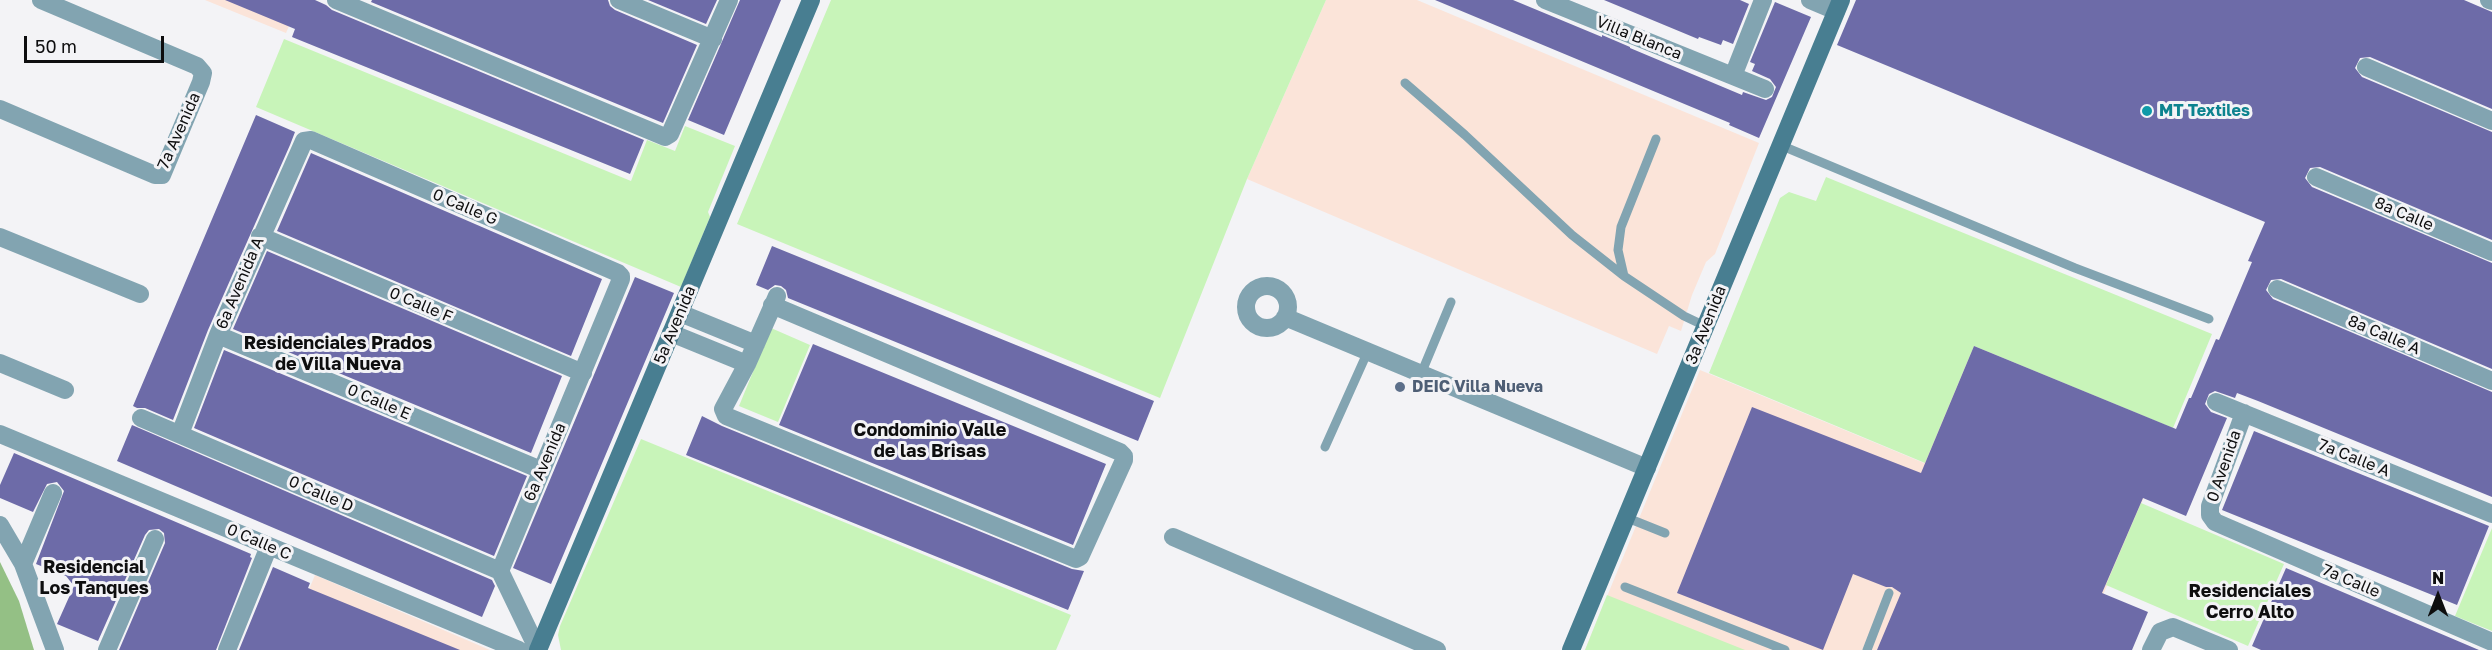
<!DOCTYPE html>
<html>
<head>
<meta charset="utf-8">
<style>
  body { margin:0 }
  #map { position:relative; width:2492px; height:650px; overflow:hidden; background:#f3f3f6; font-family:"Golos Text",sans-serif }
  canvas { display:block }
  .north { position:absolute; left:2408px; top:566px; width:60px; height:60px; -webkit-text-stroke:4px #f3f3f6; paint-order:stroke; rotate:0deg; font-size:16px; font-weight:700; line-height:24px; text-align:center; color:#0e0e0f }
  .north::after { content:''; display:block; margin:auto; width:21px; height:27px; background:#0e0e0f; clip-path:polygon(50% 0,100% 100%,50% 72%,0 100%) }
  .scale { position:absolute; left:24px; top:36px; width:140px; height:27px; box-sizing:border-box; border:3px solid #0e0e0f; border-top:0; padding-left:8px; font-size:18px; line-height:21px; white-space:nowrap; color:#0e0e0f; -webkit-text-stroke:4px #f3f3f6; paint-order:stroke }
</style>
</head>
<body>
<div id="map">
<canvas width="2492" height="650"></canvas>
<div class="north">N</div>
<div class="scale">50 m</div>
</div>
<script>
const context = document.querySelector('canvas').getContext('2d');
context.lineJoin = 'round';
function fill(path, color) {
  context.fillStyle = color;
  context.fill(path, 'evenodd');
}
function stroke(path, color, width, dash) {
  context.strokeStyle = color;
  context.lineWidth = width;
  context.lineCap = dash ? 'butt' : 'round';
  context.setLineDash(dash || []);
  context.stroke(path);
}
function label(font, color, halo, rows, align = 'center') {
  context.font = font + ' "Golos Text",sans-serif';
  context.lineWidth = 6;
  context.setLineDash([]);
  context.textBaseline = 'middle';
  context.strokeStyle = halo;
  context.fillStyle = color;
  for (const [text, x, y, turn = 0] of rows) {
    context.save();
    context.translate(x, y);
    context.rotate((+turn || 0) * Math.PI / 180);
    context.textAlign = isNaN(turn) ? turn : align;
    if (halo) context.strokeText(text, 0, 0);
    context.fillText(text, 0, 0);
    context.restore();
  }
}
const industrial = new Path2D(`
  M205 0H300L286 33Z
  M1326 0H1417L1759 143 1715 254 1706 262 1692 295 1681 331 1669 326 1657 354 1247 179Z
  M1974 346 2173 428 2080 650H1585L1700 370 1924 463Z
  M315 575 490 650H284Z`);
const green = new Path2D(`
  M831 0H1326L1247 179 1160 398 737 224Z
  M284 39 631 181 647 140 675 151 685 126 735 146 708 212 710 217 681 287 256 107Z
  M1826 177 2212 334 2173 428 1974 346 1925 463 1709 373 1780 198 1789 192 1816 201Z
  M771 328 810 345 778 422 739 406Z
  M641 439 1071 615 1056 650H561L558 635 560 626Z
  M2141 503 2284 564 2248 646 2106 585Z
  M2492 528V631L2455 616Z
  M1607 595 1745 650H1585Z`);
const forest = new Path2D(`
  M0 562 19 601 34 650H0Z`);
const building = new Path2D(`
  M225 0H315L326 5 332 10 644 140 630 174 292 37 295 29Z
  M372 0H608L610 6 615 10 697 45 663 123 371 2Z
  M648 0H717L706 24Z
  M740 0H781L724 135 688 120Z
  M1435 0H1513L1602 37V35L1630 47V48L1742 95 1743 92 1766 100 1772 97 1776 87 1770 79 1752 71 1755 64 1750 62 1775 2 1811 17 1759 138 1729 125 1730 123Z
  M1604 0H1740L1749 4 1733 44 1723 40 1721 45 1699 37 1698 39Z
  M1856 0H2464L2492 12V109L2370 57 2360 58 2355 68 2362 77 2492 132V240L2320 167 2310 168 2305 178 2312 187 2492 263V369L2281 279 2271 280 2266 290 2273 299 2492 392V497L2258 401 2237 393 2235 398 2215 391 2209 394 2205 404 2211 412 2227 418 2186 516 2143 498 2102 593 2148 612 2132 650H1877L1901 593 1892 587H1886L1853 574 1823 650 1677 593 1752 407 1921 473 1974 346 2176 429 2189 398H2191L2216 339 2219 340 2252 262 2248 261 2265 222 1837 45Z
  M256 115 295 132 290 145 208 330 173 420 145 408H137L133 406Z
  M311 153 602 279 571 356 277 231Z
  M772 246 1154 401 1138 441 788 298 786 290 781 286 775 285 768 290 756 285Z
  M267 251 562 376 531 453 233 329Z
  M635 277 674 293 551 584 513 568Z
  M813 344 1106 464 1073 545 779 425Z
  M224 350 527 476 494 556 194 428Z
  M702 416 722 426 1072 569 1084 571 1068 610 686 455Z
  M132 425 492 580 495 586 482 617 117 461Z
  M2254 431 2489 526 2457 605 2222 510Z
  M14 453 251 554 250 557 252 558 216 650H119L165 543 164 533 159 529 149 530 145 535 98 641 57 624 74 586 66 576 36 564 64 491 57 482 47 484 33 512 0 498V485Z
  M273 567 310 583 308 588 460 650H239Z
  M2286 568 2479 650H2261L2252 646Z`);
const lane = new Path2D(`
  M1405 83 1465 135 1572 235 1624 276 1684 316 1705 326
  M1780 145 2075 268 2209 319
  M1624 276 1618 250 1621 227 1656 139
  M1421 374 1451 302
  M1325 447 1368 351
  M1625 517 1665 533
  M1625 587 1785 650
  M1867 650 1889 593`);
const street = new Path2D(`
  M336 0 665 137 670 134 729 0
  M619 0 713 39
  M1545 0 1765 89
  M1810 0 1836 11
  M2489 0 2492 1
  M2366 67 2492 121
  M1733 76 1763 0
  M0 109 155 175H162L201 82 203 73 197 66 41 0
  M2316 177 2492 252
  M260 236 583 373
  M0 237 140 294
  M1246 307a21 21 0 1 1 42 0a21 21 0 1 1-42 0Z
  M2277 289 2492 381
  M772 305 1120 452 1124 456V460L1080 557 1076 559 726 416 723 409 747 364 777 296
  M680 313 756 344
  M1285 317 1647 468
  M671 333 747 364
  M218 335 541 470
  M0 363 65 390
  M2216 402 2492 514
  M2244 413 2210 506V515L2215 522 2492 642
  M141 418 500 571
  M0 434 519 650
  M180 434 218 335 304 141 311 140 618 273 621 276V279L500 571 538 650
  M0 525 23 564 55 650
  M1173 537 1437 650
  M23 564 53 493
  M107 650 155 539
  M227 650 269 546
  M2151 650 2160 632 2173 627 2229 650`);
const secondary = new Path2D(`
  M538 650 811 0
  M1571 650 1841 0`);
const markers = [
  [2147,111,6,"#0f9aa8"],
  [1400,387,6,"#5c6f8a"]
];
const streetNames = [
  ["Villa Blanca",1639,38,22],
  ["7a Avenida",179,131,-66],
  ["0 Calle G",465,207,23],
  ["8a Calle",2404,214,23],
  ["6a Avenida A",240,283,-67],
  ["0 Calle F",421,305,23],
  ["5a Avenida",675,325,-67],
  ["3a Avenida",1706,325,-68],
  ["8a Calle A",2384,335,23],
  ["0 Calle E",379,402,23],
  ["7a Calle A",2354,458,22],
  ["6a Avenida",545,462,-67],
  ["0 Avenida",2224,466,-71],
  ["0 Calle D",321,494,23],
  ["0 Calle C",259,542,23],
  ["7a Calle",2351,581,23]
];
const cultureNames = [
  ["MT Textiles",2159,111]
];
const serviceNames = [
  ["DEIC Villa Nueva",1412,387]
];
const neighbourhoodNames = [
  ["Residenciales Prados",338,343],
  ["de Villa Nueva",338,364],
  ["Condominio Valle",930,430],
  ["de las Brisas",930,451],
  ["Residencial",94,567],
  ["Los Tanques",94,588],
  ["Residenciales",2250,591],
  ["Cerro Alto",2250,612]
];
fill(industrial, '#fbe4d9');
fill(green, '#c8f4b9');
fill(forest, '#94c085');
fill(building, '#6d6ba8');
stroke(lane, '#82a4b1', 9);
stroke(street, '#82a4b1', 18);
stroke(secondary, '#487e91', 18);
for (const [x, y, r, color] of markers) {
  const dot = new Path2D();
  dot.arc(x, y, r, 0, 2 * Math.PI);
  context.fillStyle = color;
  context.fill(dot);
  stroke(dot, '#f3f3f6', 2);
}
label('16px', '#0e0e0f', '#f3f3f6', streetNames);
label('bold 16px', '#0d838f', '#f3f3f6', cultureNames, 'left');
label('bold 16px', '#4e5e75', '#f3f3f6', serviceNames, 'left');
label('bold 18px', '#0e0e0f', '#f3f3f6', neighbourhoodNames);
</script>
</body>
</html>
